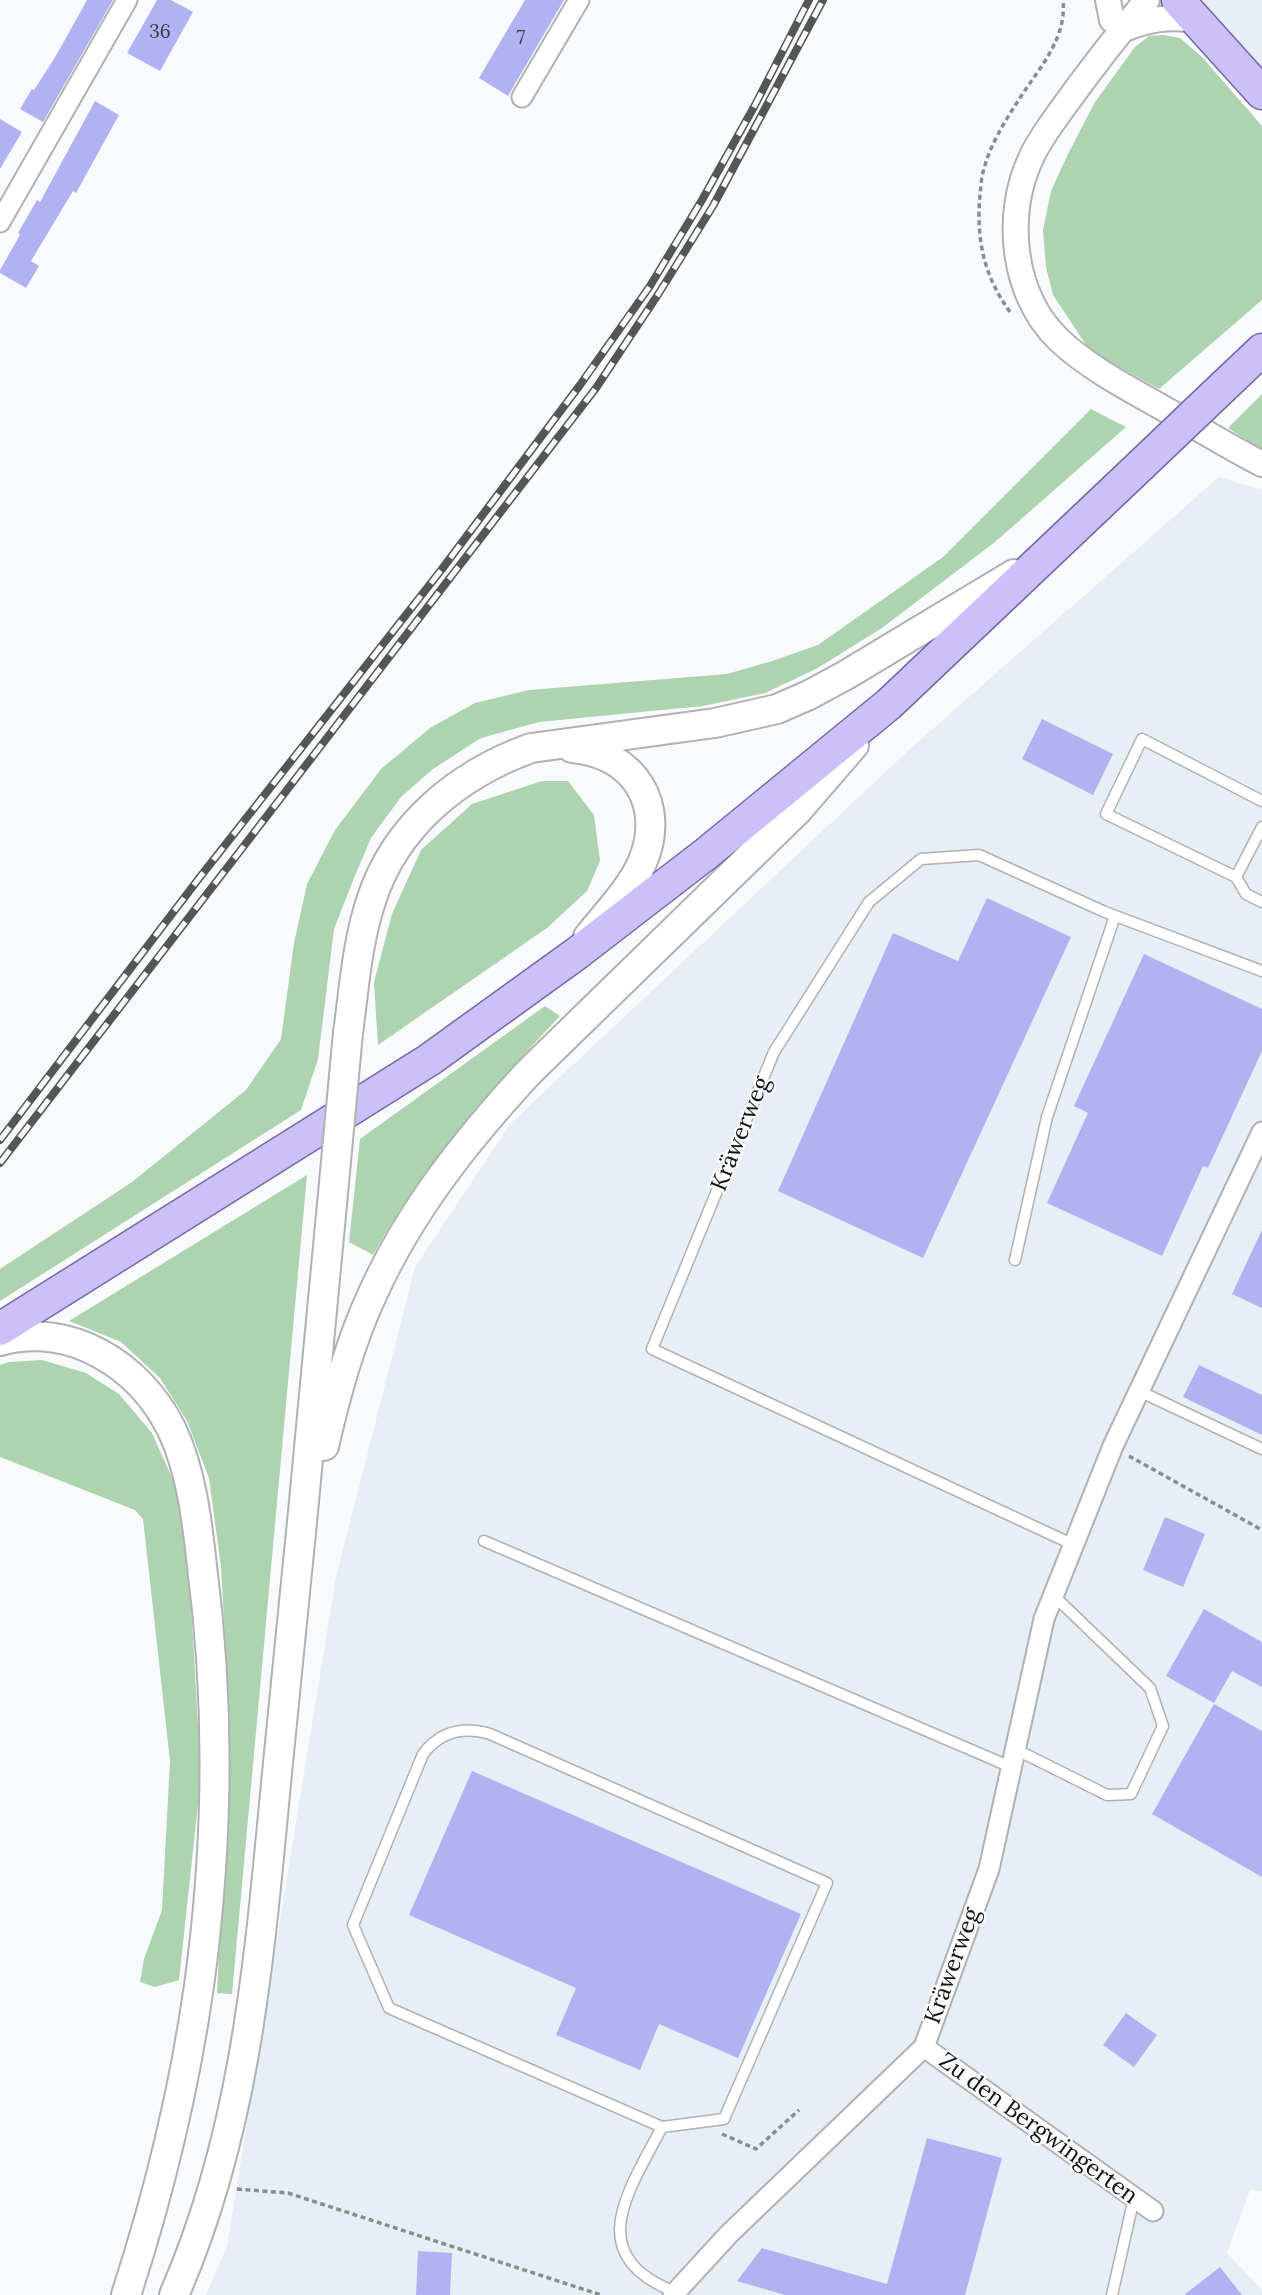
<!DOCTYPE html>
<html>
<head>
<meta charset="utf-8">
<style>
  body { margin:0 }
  canvas { display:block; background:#f9fafc }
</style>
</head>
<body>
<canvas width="1262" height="2295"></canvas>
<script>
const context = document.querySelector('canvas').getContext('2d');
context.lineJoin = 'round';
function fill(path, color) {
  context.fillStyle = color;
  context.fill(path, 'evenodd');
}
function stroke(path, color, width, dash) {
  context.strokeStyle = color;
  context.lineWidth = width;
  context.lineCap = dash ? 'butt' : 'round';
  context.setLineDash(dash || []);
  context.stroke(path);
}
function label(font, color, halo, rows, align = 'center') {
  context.font = font + ' Lora,serif';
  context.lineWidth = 5;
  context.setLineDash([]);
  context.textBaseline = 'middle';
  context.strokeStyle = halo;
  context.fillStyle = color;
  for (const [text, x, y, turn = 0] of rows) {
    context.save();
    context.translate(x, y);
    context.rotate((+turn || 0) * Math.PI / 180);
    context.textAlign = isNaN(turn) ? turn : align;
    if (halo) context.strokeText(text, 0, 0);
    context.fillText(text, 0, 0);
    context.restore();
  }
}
const built = new Path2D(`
  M1202 0H1262V70Z
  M1219 477 1262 490V2191L1250 2190 1227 2253 1262 2290V2295H206L227 2246 336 1577 415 1267 511 1123 911 748Z`);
const green = new Path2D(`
  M1163 35 1180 38 1202 57 1262 126V300L1159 389 1090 351 1053 295 1046 267 1043 230 1051 191 1068 154 1095 102 1135 47 1149 36Z
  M1262 394V450L1228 428Z
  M1091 409 1126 427 995 542 882 628 816 669 765 693 703 706 539 722 481 738 433 769 401 797 371 838 354 878 334 929 318 1059 301 1110 0 1301V1269L132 1182 246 1090 281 1039 294 943 307 884 335 830 381 769 430 728 475 703 529 690 727 674 772 661 818 645 943 557Z
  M542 781H568L594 815 600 861 587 891 547 928 378 1045 374 982 392 914 421 850 472 804Z
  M545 1006 560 1016C488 1092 425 1163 373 1255L349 1242 360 1139Z
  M307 1175 232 1994 217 1993 230 1727 221 1567 209 1478 187 1421 160 1378 121 1342 69 1321Z
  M42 1360 86 1373 119 1394 152 1433 177 1489 191 1603 201 1777 179 1980 155 1987 140 1982 144 1959 162 1910 170 1761 143 1519 135 1510 0 1457V1365L9 1362Z`);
const building = new Path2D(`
  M87 0H113L43 122 20 109 32 89 34 90 57 54Z
  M157 0H171L193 12 160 71 127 53Z
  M525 0H564L508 96 479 78Z
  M95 101 119 115 76 193 73 191 31 261 39 266 26 288 0 273V270L20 235 18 233 37 200 40 202Z
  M0 119 22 132 0 169Z
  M1042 719 1113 754 1093 795 1022 759Z
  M987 898 1071 937 923 1258 778 1191 893 933 958 961Z
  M1144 954 1262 1009V1051L1208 1168 1203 1166 1162 1256 1047 1203 1088 1113 1074 1106Z
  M1262 1230V1308L1232 1294Z
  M1199 1365 1262 1395V1435L1183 1397Z
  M1165 1517 1205 1534 1183 1587 1143 1570Z
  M1204 1609 1262 1642V1687L1232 1671 1214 1703 1166 1676Z
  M1214 1704 1262 1731V1877L1152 1814Z
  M472 1771 801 1914 738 2058 659 2024 640 2070 556 2035 576 1988 409 1915Z
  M1126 2013 1157 2035 1134 2067 1103 2045Z
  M927 2138 1002 2158 965 2295H785L737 2281 762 2248 887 2284Z
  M418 2251 452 2253 450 2295H416Z
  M1220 2267 1242 2295H1184Z`);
const path = new Path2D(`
  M1010 312C984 276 976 240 980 195 981 187 981 177 984 169 990 145 1005 121 1018 101 1038 69 1067 40 1063 0
  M1129 1456 1262 1530
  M722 2134 756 2149 799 2110
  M237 2189 288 2193 601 2295`);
const service = new Path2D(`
  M1262 827 1236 877 1246 894 1262 902
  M1236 877 1106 814 1142 739 1262 801
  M1015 1260 1047 1117 1115 916
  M1139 1391 1262 1449
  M484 1541 1011 1767
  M1074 1545 652 1349 774 1052 869 902 921 859 979 855 1105 912 1262 971
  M1015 1749 1107 1795 1131 1794 1163 1726 1150 1688 1053 1595
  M662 2127 389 2008 353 1925 423 1754C440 1732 463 1726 490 1734L827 1883 724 2119 662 2127C629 2191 581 2255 675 2292
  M1112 2295 1134 2198`);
const minor = new Path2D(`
  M522 97 579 0
  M0 222 127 0
  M924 2047 1153 2211
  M673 2295 729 2234 924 2047 989 1869 1044 1619 1113 1446 1262 1132`);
const tertiary = new Path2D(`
  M1108 0 1112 20
  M1147 0C1118 34 1091 69 1065 105 1053 122 1040 138 1031 158 1004 215 1012 295 1059 340 1091 370 1132 390 1170 412 1200 429 1231 448 1262 464
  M1122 30C1147 19 1169 16 1196 20`);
const secondary = new Path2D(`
  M572 748C634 753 667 805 642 863 630 890 606 914 588 937
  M348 1033C354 989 357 943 371 901 395 825 459 774 531 748L715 723 777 709 809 695 846 675 1014 574
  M0 1341C71 1322 139 1365 171 1428 191 1469 197 1520 202 1566 220 1705 218 1848 199 1986 184 2091 159 2194 126 2295
  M324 1446C336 1394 350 1342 373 1293 411 1209 468 1138 530 1071L797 811 854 745
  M174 2295C249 2124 260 1946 278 1763 297 1577 315 1390 332 1204`);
const primary = new Path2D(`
  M1178 0 1262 93
  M1224 386 1262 350
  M0 1329 429 1060 576 954 707 853 889 704 1140 466`);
const rail = new Path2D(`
  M0 1140 200 877 442 569 580 385 650 286 702 200 755 105 809 0
  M0 1163 596 388 659 293 713 206 823 0`);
const secondaryBridge = new Path2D(`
  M332 1204 348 1033`);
const primaryBridge = new Path2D(`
  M1140 466 1224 386`);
const numberNames = [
  ["36",160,33],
  ["7",521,39]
];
const streetNames = [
  ["Kräwerweg",741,1134,-68],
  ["Kräwerweg",953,1966,-70],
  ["Zu den Bergwingerten",1038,2129,36]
];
fill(built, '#e8eef6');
fill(green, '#add3b0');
fill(building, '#b1b2f2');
stroke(service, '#b0b1b3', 13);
stroke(minor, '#b0b1b3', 23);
stroke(tertiary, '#b0b1b3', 28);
stroke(secondary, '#b0b1b3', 32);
stroke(primary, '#7367a5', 35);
stroke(path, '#8b8c8d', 3.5, [5, 3.5]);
stroke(service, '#fff', 10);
stroke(minor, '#fff', 19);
stroke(tertiary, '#fff', 24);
stroke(secondary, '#fff', 28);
stroke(primary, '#cbc0f9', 32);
stroke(rail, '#555656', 8);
stroke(rail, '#f9fafc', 5, [16]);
stroke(secondaryBridge, '#b0b1b3', 32, []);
stroke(primaryBridge, '#7367a5', 35, []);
stroke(secondaryBridge, '#fff', 28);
stroke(primaryBridge, '#cbc0f9', 32);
label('19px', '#383949', null, numberNames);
label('23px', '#101111', '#f9fafc', streetNames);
</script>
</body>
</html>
